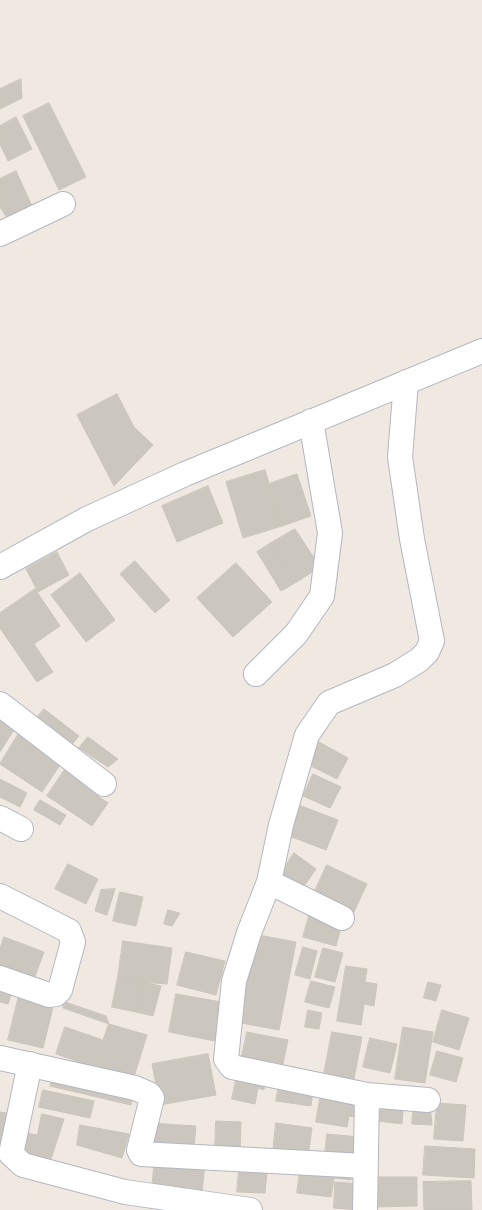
<!DOCTYPE html>
<html>
<head>
<meta charset="utf-8">
<style>
  body { margin:0 }
  canvas { display:block; background:#efe9e1 }
</style>
</head>
<body>
<canvas width="482" height="1210"></canvas>
<script>
const context = document.querySelector('canvas').getContext('2d');
context.lineJoin = 'round';
function fill(path, color) {
  context.fillStyle = color;
  context.fill(path, 'evenodd');
}
function stroke(path, color, width, dash) {
  context.strokeStyle = color;
  context.lineWidth = width;
  context.lineCap = dash ? 'butt' : 'round';
  context.setLineDash(dash || []);
  context.stroke(path);
}
const building = new Path2D(`
  M21 79 22 98 0 109V89Z
  M49 103 86 177 59 190 23 116Z
  M16 117 32 149 8 161 0 144V126Z
  M16 171 32 206 7 218 0 207V179Z
  M117 394 134 427 153 445 114 486 77 415Z
  M265 470 282 526 243 538 226 482Z
  M297 474 311 516 282 526 269 484Z
  M208 486 223 523 177 542 162 506Z
  M295 529 320 567 295 583 271 543Z
  M271 543 295 583 281 591 257 552Z
  M57 552 69 575 38 592 26 569Z
  M135 561 170 600 155 613 120 574Z
  M236 563 272 602 233 637 197 598Z
  M80 573 115 620 86 642 51 595Z
  M35 589 60 626 34 644 53 672 37 682 0 628V613Z
  M44 709 79 736 69 748 34 721Z
  M0 714 17 725 0 752Z
  M19 733 62 762 42 792 0 764Z
  M88 737 118 759 108 767 79 748Z
  M319 742 348 758 337 779 307 764Z
  M70 762 98 781 91 791 108 803 92 826 47 796Z
  M313 774 341 787 330 808 303 796Z
  M0 779 27 793 20 807 0 797Z
  M40 800 66 815 60 825 34 810Z
  M296 804 338 820 326 850 284 834Z
  M294 853 316 869 302 889 281 873Z
  M68 864 98 879 86 904 55 889Z
  M327 865 367 884 353 914 313 895Z
  M115 889 107 915 95 911 101 890Z
  M120 892 143 897 136 926 113 921Z
  M168 910 180 913 172 926 164 924Z
  M309 916 342 924 336 946 303 937Z
  M253 934 296 942 279 1030 236 1022Z
  M4 937 44 952 34 979 0 968V949Z
  M123 941 172 948 167 984 142 982 118 977Z
  M303 947 317 951 310 979 295 975Z
  M323 948 343 953 335 982 315 977Z
  M186 952 225 961 216 995 177 985Z
  M346 966 367 969 365 982 377 984 374 1006 364 1004 361 1025 337 1021Z
  M118 977 142 982 136 1012 112 1007Z
  M0 981 14 985 8 1004 0 1002Z
  M311 981 335 987 329 1008 305 1002Z
  M142 982 161 986 153 1016 136 1012Z
  M428 982 441 985 436 1001 424 998Z
  M20 991 55 999 43 1048 8 1040Z
  M176 994 227 1003 220 1042 169 1032Z
  M65 1002 106 1016 109 1024 63 1008Z
  M308 1010 322 1013 319 1029 305 1027Z
  M442 1010 469 1018 459 1050 433 1042Z
  M109 1024 147 1035 133 1080 94 1067Z
  M65 1027 103 1040 94 1067 56 1054Z
  M403 1027 433 1032 425 1083 395 1079Z
  M247 1032 288 1040 283 1064 242 1056Z
  M332 1032 362 1037 354 1079 324 1074Z
  M370 1038 397 1044 390 1073 363 1067Z
  M437 1051 463 1058 456 1082 430 1075Z
  M208 1054 216 1095 160 1105 152 1064Z
  M238 1070 265 1076 264 1090 258 1088 255 1104 232 1099Z
  M55 1073 135 1089 131 1105 50 1086Z
  M280 1078 314 1084 311 1106 276 1101Z
  M322 1087 364 1096V1118L349 1116 347 1127 316 1122Z
  M43 1090 94 1101 90 1118 39 1107Z
  M383 1097 404 1098 402 1124 378 1121Z
  M414 1101 430 1103 432 1125 412 1124Z
  M437 1103 466 1105 463 1141 434 1139Z
  M0 1112 12 1114 5 1146 0 1145Z
  M42 1114 64 1119 51 1159 13 1153 26 1133 37 1135Z
  M216 1121 241 1122 240 1150H215Z
  M150 1123 196 1126 194 1147 149 1144Z
  M276 1123 312 1128 308 1157 273 1152Z
  M80 1125 129 1134 122 1158 77 1145Z
  M327 1134 360 1137 359 1157 325 1155Z
  M425 1146 475 1149 474 1178 423 1175Z
  M155 1157 205 1162 202 1193 152 1189Z
  M301 1164 352 1167 351 1180 334 1178 331 1197 297 1193Z
  M239 1170 267 1172 265 1193 237 1192Z
  M374 1177H417V1206L374 1207Z
  M471 1181 472 1210H424L423 1182Z
  M335 1182 361 1184 359 1210 334 1208Z`);
const minor = new Path2D(`
  M0 234 63 204
  M406 382 400 457 412 539 432 641 427 652 419 660 395 675 329 703 307 735 281 825 269 882 249 933 234 981 226 1059 232 1067 367 1095 428 1100
  M0 567 87 519 185 474 482 351
  M256 674 296 634 322 596 330 533 311 421
  M0 704 104 784
  M0 818 21 829
  M269 882 342 918
  M0 896 69 931 73 942 60 990 56 994 49 995 0 978
  M0 1058 135 1088 149 1094 152 1098 139 1150 141 1154 365 1166
  M30 1064 11 1154 23 1165 125 1192 250 1210
  M365 1210 367 1095`);
fill(building, '#cbc7bf');
stroke(building, '#cbc5ba', 1);
stroke(minor, '#b4b7c1', 26);
stroke(minor, '#fff', 24);
</script>
</body>
</html>
